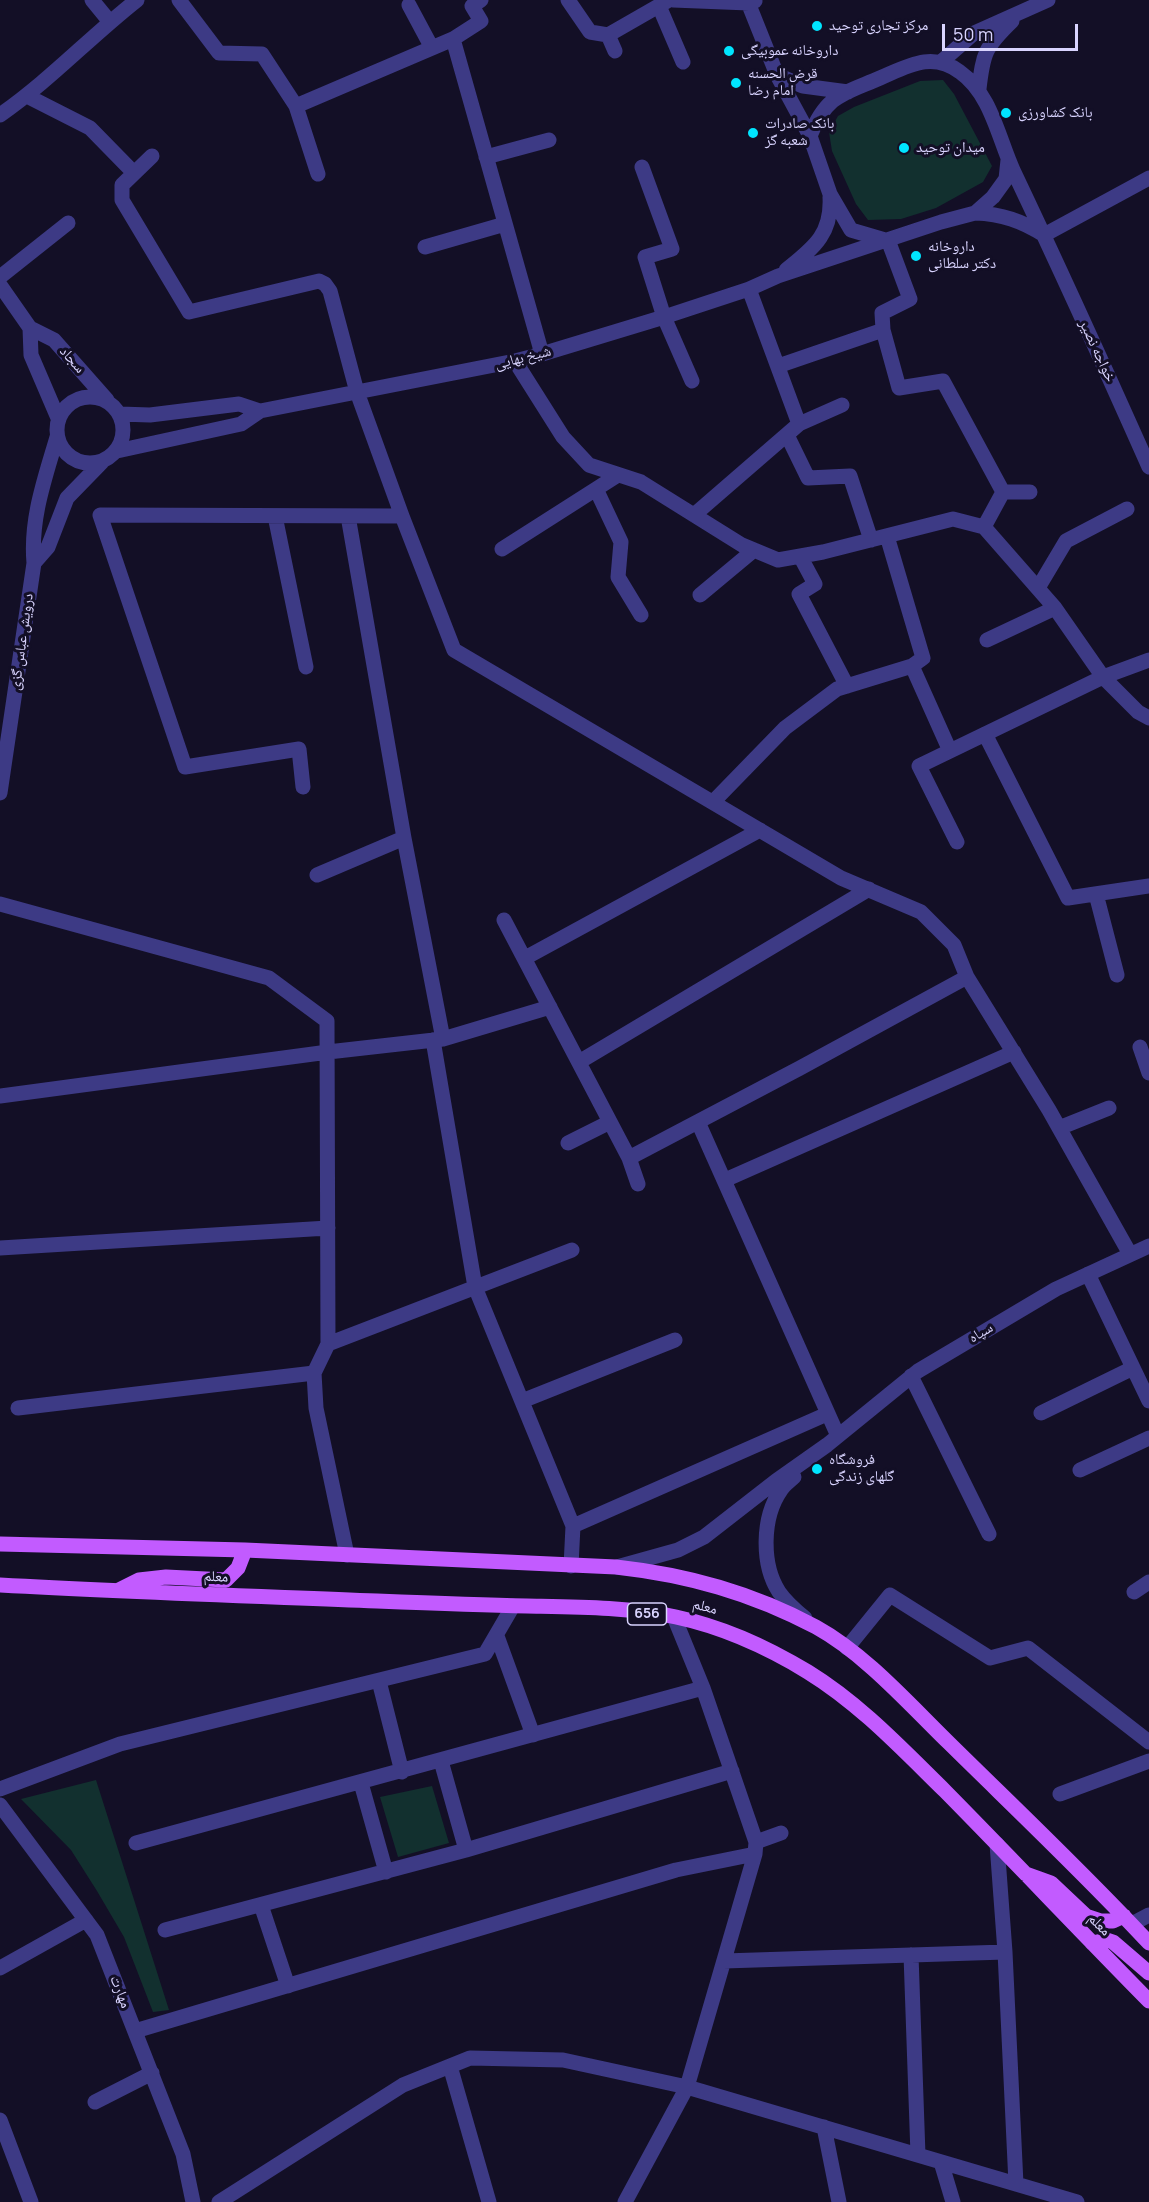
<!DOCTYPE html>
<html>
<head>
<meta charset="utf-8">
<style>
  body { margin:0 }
  #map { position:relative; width:1149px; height:2202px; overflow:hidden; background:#130f26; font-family:Manrope,sans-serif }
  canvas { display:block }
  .scale { position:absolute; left:942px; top:24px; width:136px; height:27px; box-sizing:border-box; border:3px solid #d9d4ff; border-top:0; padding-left:8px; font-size:18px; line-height:21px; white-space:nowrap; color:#d9d4ff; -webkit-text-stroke:4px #130f26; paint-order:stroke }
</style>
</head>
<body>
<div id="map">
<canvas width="1149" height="2202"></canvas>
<div class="scale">50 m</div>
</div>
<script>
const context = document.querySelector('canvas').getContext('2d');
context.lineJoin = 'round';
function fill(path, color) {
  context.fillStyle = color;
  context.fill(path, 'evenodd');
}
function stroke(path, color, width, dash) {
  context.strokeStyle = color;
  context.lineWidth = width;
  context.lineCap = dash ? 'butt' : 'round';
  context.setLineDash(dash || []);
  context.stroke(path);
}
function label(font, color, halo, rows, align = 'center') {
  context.font = font + ' Manrope,"Noto Naskh Arabic",sans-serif';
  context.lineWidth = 6;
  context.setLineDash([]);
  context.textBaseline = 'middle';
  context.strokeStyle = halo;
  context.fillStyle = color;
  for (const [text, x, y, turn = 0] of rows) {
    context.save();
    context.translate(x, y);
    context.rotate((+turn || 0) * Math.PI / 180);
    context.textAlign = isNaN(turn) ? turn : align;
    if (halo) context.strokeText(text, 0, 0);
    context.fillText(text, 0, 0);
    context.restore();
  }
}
const green = new Path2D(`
  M943 80 954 94 992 166 983 182 936 208 901 219 868 220 856 204 832 151 829 132 838 116 854 107 920 81Z
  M96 1780 169 2010 153 2012 124 1937 97 1891 71 1850 21 1799Z
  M432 1786 449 1843 398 1857 380 1797Z`);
const minor = new Path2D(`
  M92 0 110 22
  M179 0 219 53 262 54 296 106 453 39 481 21 472 6 481 0
  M568 0 590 32 608 35 669 0
  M673 0 749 3 755 1
  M747 0 777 75 810 136 830 194 851 230 885 240
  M409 5 432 48
  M659 6 683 62
  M608 35 615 51
  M453 39 542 354
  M941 62 974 33 1048 0
  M777 75 803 86 848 92
  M979 89C983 53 985 47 1012 21
  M27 96 90 128 134 173
  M296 106 318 174
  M0 115C49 81 90 37 137 0
  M810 136C826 95 843 94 880 78 908 66 932 51 960 72 991 94 998 137 1013 170 1060 269 1105 368 1149 467
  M152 156 122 185V200L189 312 319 281 325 284 330 291 357 392 402 516 454 650 841 878 921 912 954 945 967 977
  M486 157 549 140
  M642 167 672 249 645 257 664 317 692 381
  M975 213C1002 214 1022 221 1044 235
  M1044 235 1149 178
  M888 240 910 299 882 313 883 330 899 388 943 381 1003 492 984 527
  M425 247 505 224
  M786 270C813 248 832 235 830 197
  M0 277 68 223
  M0 285 30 328 54 340 107 400
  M30 328 31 355 58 418
  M515 361 563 437 589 465 641 482 742 545 778 560 823 552 953 519 984 527 1055 608 1103 677 1138 712 1149 718
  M778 366 883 330
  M57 430a33 33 0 1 1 66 0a33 33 0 1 1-66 0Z
  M120 414 150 415 239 404 260 411
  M799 424 842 405
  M787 435 808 478 850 476 871 540
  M117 451 241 424 260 411 515 361 542 354 664 317 749 289 778 276 941 222 975 213 993 197 1006 179 1008 160
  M596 489 621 542 618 577 641 615
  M1003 492H1030
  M694 515 799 424 749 289
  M275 516 306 667
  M348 516 404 838 443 1039
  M887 536 923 658 912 666 950 751
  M502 549 618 475
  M800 556 815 584 799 594 847 686
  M34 563 48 547 67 498 102 462
  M1038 588 1066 541 1127 509
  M700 595 754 550
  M987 640 1055 608
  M985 734 1068 898 1149 886
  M303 787 299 749 185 767 100 515 402 516
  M0 793 34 563C30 519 45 478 57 437
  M713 802 785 728 837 689 912 666
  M957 842 919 766 1103 677 1149 660
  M317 875 404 838
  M1096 894 1117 975
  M0 904 269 978 327 1021 328 1344 314 1373 316 1408 347 1555
  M504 920 629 1158 638 1184
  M525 958 760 830
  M433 1040 475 1287 573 1526 571 1566
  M1140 1047 1149 1073
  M579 1062 869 889
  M0 1096 328 1052 443 1039 550 1007
  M698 1122 838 1436
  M1059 1128 1109 1108
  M568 1143 610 1122
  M629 1158 800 1068 967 977 1049 1110 1130 1254
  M725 1180 1014 1052
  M0 1248 328 1228
  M1088 1274 1149 1401
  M328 1344 572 1250
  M911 1376 989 1534
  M522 1401 675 1340
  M18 1408 314 1373
  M1041 1413 1133 1368
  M1080 1470 1149 1438
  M794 1477C790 1481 784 1485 781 1490 762 1517 761 1564 779 1592 786 1602 795 1610 805 1618
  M573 1526 827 1414
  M617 1567 678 1550 704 1537 776 1481 827 1445 918 1371 1056 1289 1149 1246
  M1134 1592 1149 1582
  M497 1636 533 1735
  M847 1648 890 1595 990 1658 1028 1648 1149 1742
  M379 1681 402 1772
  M441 1761 466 1850
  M361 1783 386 1872
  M0 1789 120 1744 485 1654 513 1606
  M1060 1794 1149 1761
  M0 1805 97 1935 183 2154 193 2202
  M756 1842 781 1833
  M136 1843 703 1688
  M997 1844 1005 1952 1016 2184
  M261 1905 288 1986
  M1132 1924 1149 1915
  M165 1930 466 1850 732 1771
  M911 1955 918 2155
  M724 1961 1005 1952
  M0 1968 86 1920
  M135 2031 676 1870 755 1854
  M450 2066 489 2202
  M95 2102 152 2073
  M0 2120 31 2202
  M824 2127 839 2202
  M941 2162 953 2202
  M219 2202 403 2085 470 2058 563 2060 687 2087 1077 2202
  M625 2202 687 2087 755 1854 756 1842 703 1688 674 1617`);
const major = new Path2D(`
  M0 1544 245 1550 616 1567C688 1575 752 1593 816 1627 865 1654 909 1704 949 1743 1016 1809 1085 1874 1149 1943
  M0 1585C126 1592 251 1596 377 1601 427 1603 477 1605 527 1606 576 1607 628 1607 676 1617 723 1627 767 1647 808 1672 860 1704 902 1749 945 1791 1014 1861 1081 1932 1149 2001
  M119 1590 139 1580 166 1577 226 1580 238 1568 245 1550
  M1026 1874 1051 1883 1086 1916 1101 1921H1113L1124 1916
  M1092 1943 1107 1940 1113 1942 1149 1973`);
const markers = [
  [817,26,6,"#00e5ff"],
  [729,51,6,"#00e5ff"],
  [736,83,6,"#00e5ff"],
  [1006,113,6,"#00e5ff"],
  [753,133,6,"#00e5ff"],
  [904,148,6,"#00e5ff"],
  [916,256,6,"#00e5ff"],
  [817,1469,6,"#00e5ff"]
];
const shields = [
  [647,1614,39]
];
const shieldNames = [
  ["656",647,1614]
];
const poiNames = [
  ["مرکز تجاری توحید",829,26],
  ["داروخانه عموبیگی",741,51],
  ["قرض الحسنه",748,74],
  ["امام رضا",748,91],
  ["بانک کشاورزی",1018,113],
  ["بانک صادرات",765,124],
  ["شعبه گز",765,141],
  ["میدان توحید",916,148],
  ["داروخانه",928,247],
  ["دکتر سلطانی",928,264],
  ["فروشگاه",829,1460],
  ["گلهای زندگی",829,1477]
];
const streetNames = [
  ["خواجه نصیر",1097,351,65],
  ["شیخ بهایی",523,358,-14],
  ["سجاد",72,360,49],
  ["درویش عباس گزی",22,642,-82],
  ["سپاه",981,1333,-31],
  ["معلم",216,1577,2],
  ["معلم",705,1607,15],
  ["معلم",1099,1925,45],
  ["مهارت",120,1992,69]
];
fill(green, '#12302f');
stroke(minor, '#3d3a85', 15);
stroke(major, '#c25bff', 15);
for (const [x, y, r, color] of markers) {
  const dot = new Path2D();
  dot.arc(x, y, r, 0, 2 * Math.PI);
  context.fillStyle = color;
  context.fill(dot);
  stroke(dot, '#130f26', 2);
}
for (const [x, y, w] of shields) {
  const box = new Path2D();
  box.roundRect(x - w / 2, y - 11, w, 22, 4.5);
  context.fillStyle = '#130f26';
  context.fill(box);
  stroke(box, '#d9d4ff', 1.5);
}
label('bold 14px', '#d9d4ff', null, shieldNames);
label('15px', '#d9d4ff', '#130f26', poiNames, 'left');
label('15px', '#d9d4ff', '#130f26', streetNames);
</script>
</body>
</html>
